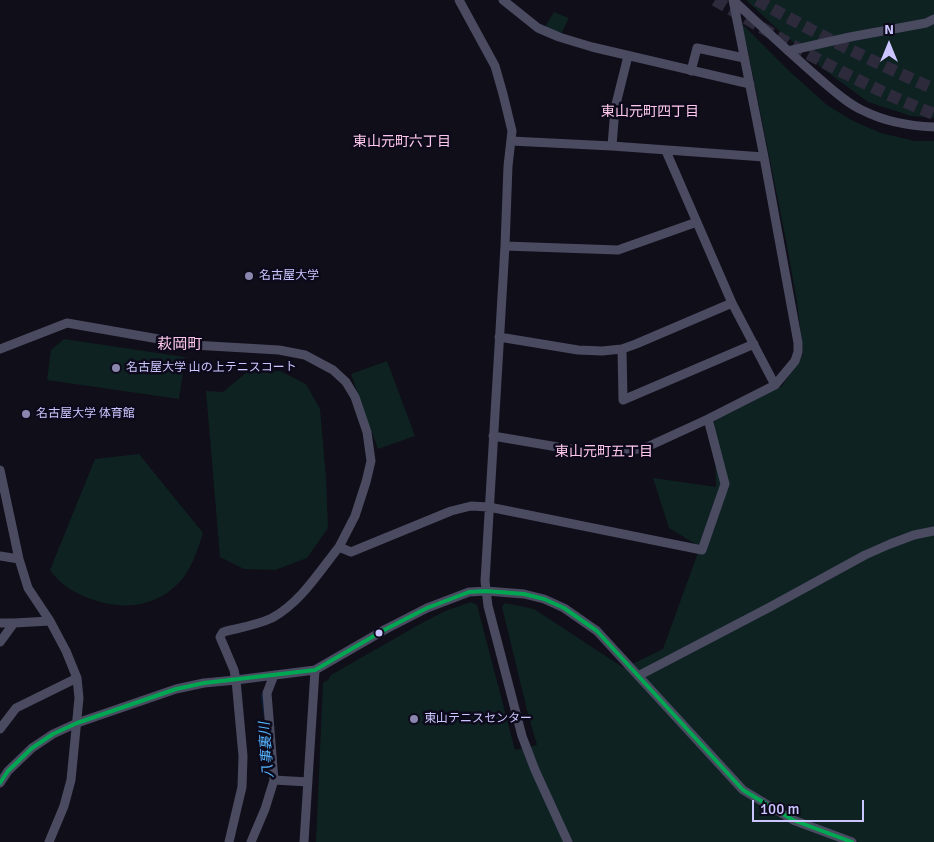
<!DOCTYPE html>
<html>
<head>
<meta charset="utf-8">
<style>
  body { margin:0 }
  #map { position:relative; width:934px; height:842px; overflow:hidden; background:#100e18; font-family:Signika,sans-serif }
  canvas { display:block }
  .north { position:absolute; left:864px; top:20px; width:50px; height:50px; -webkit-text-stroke:4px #0d0b1b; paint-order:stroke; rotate:0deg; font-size:14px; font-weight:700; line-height:20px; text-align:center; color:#cbc6ff }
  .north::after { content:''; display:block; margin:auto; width:18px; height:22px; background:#cbc6ff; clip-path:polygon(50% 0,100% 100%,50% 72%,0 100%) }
  .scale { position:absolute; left:752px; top:800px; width:112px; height:22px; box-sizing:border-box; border:2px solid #cbc6ff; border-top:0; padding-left:6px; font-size:15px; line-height:18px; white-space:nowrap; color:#cbc6ff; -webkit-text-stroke:4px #0d0b1b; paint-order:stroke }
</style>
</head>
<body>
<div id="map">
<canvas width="934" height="842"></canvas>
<div class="north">N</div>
<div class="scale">100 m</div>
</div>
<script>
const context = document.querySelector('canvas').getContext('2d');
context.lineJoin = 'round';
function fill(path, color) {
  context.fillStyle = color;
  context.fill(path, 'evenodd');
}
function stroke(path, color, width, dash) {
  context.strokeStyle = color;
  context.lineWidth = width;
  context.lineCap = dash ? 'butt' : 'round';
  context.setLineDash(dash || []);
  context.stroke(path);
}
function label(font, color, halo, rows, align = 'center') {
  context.font = font + ' Signika,"Noto Sans JP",sans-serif';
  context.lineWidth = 5;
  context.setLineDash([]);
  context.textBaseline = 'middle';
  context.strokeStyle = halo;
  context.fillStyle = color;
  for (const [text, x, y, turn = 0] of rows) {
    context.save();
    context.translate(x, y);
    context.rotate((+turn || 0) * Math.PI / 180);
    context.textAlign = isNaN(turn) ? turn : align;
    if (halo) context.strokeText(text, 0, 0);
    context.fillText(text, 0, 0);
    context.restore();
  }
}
const green = new Path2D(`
  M746 0H934V118L911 116 868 102 819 66 815 57 786 37Z
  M554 12 569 18 561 34 545 27Z
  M741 23 788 70 827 105 853 121 881 133 915 141H934V842H316L323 683 328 680 331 675 420 624 445 611 471 602 477 605 515 750 537 745 529 718 502 607 505 603 534 609 624 668 663 649 700 547 669 528 653 478 716 487 714 419 782 386 803 354 797 302 786 240 747 46Z
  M64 339 185 357 179 399 47 380 51 350Z
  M387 361 415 436 378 449 351 374Z
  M280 371 306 384 320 409 326 478 328 528 307 558 275 570 244 569 220 557 206 391 223 392 246 373Z
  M139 454 203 533C199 545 195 558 189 569 168 605 127 613 91 599 76 594 59 584 50 570L95 459Z`);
const stream = new Path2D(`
  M264 692 262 696 265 716`);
const highwayTunnel = new Path2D(`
  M715 0C785 42 858 84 934 114
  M757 0C814 33 874 62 934 89`);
const minor = new Path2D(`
  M459 0 495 66 503 94 512 131 508 166 505 246 485 581 488 606 522 736 535 770 568 842
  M503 0 538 28 559 37 592 47 750 84
  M733 0C762 27 791 54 821 80 834 91 848 104 864 111 886 122 910 126 934 127
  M788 51 850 37 926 23 934 19
  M691 71 697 48 744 58
  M511 141 612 146 764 157
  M612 146 615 108 628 56
  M666 151 732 303 775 385
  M505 246 618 250 697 222
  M499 337 578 350 602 351 622 349 636 344 732 303
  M0 349 67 323 193 345 279 350 305 355 333 370 346 382 355 397 367 432 371 461 366 482 355 516 339 547 351 552 451 511 471 506 489 507 702 550 725 484 708 419 775 385 795 361 798 352V343L764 157 733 0
  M622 349 623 400 754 344
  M493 436 593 453H619L647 447 708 419
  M0 470 19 559 28 588 50 621 66 651 77 678 79 698 71 780 64 806 49 842
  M0 556 19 559
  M0 623H14
  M0 642 14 623 50 621
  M274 675 267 693 274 780 308 782
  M638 676 770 607 865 555 890 544 914 535 934 531
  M0 729 16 708 77 678
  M0 783 8 771 32 748 53 734 77 723 176 689 204 683 236 680 315 670 386 629 427 608 469 592 486 591 524 594 544 599 564 608 597 631 743 790 793 820 852 842
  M229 842 242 787 243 756 236 680 234 670 220 637 223 632C239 628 257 625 272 618 301 602 319 572 339 547
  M251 842 265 809 274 780
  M304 842 315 670`);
const bus1 = new Path2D(`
  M0 783 8 771 32 748 53 734 77 723 176 689 204 683 315 670 386 629 427 608 469 592 486 591 524 594 544 599 564 608 597 631 743 790 793 820 852 842`);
const markers = [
  [249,276,5,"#8a86ae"],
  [116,368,5,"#8a86ae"],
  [26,414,5,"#8a86ae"],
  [379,633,4.5,"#cbc6ff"],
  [414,719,5,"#8a86ae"]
];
const poiNames = [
  ["名古屋大学",259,276],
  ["名古屋大学 山の上テニスコート",126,368],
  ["名古屋大学 体育館",36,414],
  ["東山テニスセンター",424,719]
];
const neighbourhoodNames = [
  ["東山元町四丁目",650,112],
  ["東山元町六丁目",402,142],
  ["東山元町五丁目",604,452]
];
const waterNames = [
  ["八事裏川",267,750,-94]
];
const quarterNames = [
  ["萩岡町",180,345]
];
fill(green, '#0e2222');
stroke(stream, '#0b1d38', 2.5);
stroke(highwayTunnel, '#2c2a3b', 12, [12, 6]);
stroke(minor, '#4a4a61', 9);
stroke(bus1, '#00a651', 4);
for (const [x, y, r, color] of markers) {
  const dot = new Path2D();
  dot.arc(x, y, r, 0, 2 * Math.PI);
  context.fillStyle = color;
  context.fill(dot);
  stroke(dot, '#0d0b1b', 2);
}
label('12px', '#cbc6ff', '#0d0b1b', poiNames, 'left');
label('14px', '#ffc8ec', '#0d0b1b', neighbourhoodNames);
label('italic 14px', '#55b4fe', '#0d0b1b', waterNames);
label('15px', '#ffc8ec', '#0d0b1b', quarterNames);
</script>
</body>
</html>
